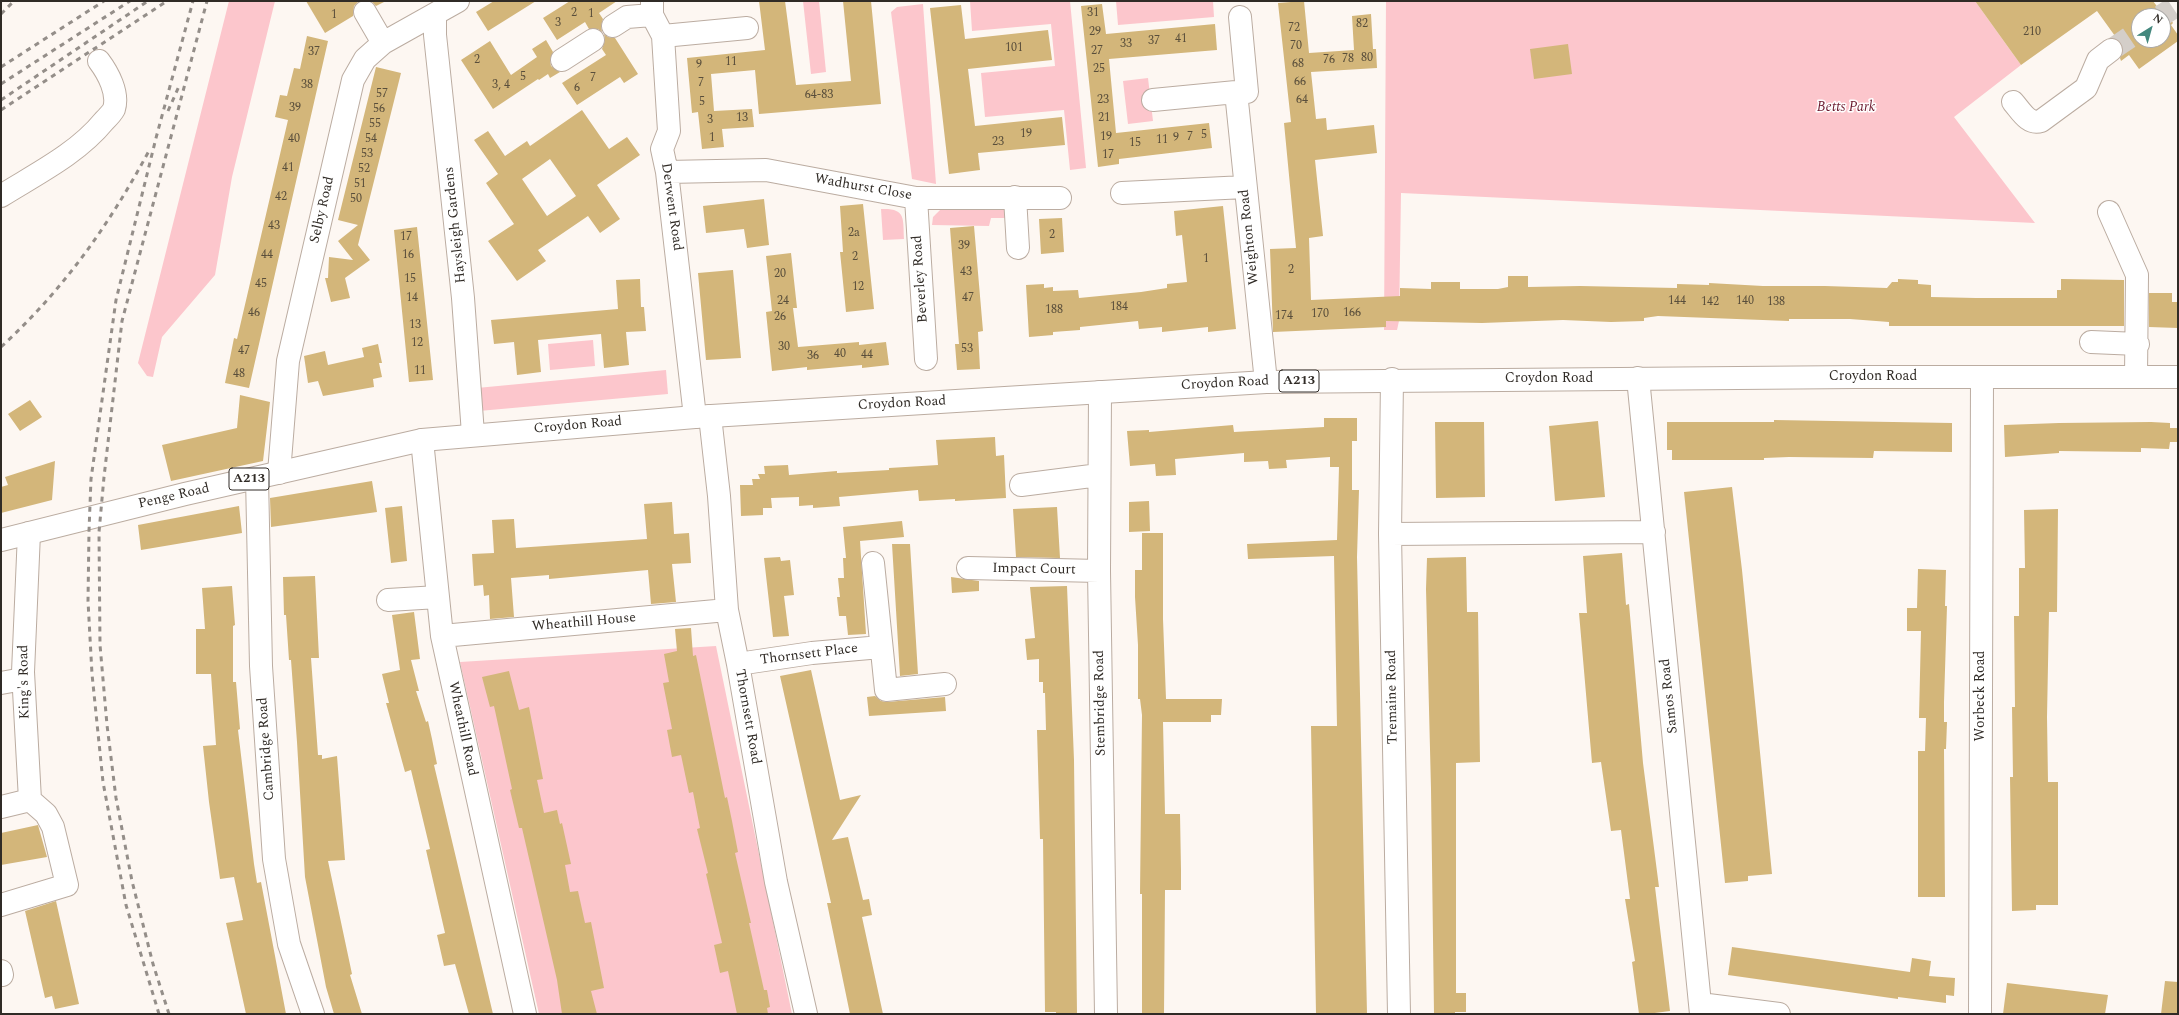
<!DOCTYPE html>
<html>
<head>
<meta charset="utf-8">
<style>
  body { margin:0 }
  #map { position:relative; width:2179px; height:1015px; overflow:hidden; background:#fdf7f2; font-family:Spectral,serif }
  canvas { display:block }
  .frame { position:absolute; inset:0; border:2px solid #302b26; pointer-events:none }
  .north { position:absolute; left:2131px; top:8px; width:40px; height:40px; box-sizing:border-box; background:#fff; border:1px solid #acaaa8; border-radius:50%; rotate:37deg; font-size:11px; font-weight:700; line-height:16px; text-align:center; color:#302b26 }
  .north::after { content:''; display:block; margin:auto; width:14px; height:18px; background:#44887e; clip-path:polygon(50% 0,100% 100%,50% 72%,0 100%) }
</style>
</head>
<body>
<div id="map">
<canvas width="2179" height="1015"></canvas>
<div class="frame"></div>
<div class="north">N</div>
</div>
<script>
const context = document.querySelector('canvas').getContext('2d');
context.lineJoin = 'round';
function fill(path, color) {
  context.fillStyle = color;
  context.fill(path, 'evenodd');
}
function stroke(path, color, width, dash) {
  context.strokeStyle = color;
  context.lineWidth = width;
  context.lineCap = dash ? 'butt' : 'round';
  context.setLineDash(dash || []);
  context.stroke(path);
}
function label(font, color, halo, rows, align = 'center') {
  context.font = font + ' Spectral,serif';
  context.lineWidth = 3;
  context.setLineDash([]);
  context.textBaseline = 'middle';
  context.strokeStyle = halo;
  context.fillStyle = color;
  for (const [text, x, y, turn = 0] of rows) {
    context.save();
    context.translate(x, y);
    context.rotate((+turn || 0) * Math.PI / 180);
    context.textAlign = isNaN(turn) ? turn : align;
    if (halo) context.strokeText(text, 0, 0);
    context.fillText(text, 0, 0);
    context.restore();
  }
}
const green = new Path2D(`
  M229 1H275L232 177 215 275 162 337 153 377 147 376 138 363Z
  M803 1H819L826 72 811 74Z
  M970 1H1070L1086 168 1070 170 1064 110 985 117 981 73 1055 66 1051 24 972 31Z
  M1116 1H1213L1214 17 1118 25Z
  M1386 1H1975L2021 65 1954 117 2035 223 1401 193 1399 321 1397 330H1384Z
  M923 4 936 184 912 179 891 12 897 7Z
  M1148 78 1153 121 1128 124 1123 81Z
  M1005 202 1010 218H991L989 226 932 225 933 217 944 206Z
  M881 209C906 208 903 218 904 239L883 240Z
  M593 340 595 366 550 370 548 344Z
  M666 370 668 394 479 411 477 388Z
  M716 646 792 1014H539L460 662Z`);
const building = new Path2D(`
  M306 1H359L354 6 353 16 325 33Z
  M371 1H386L376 6Z
  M494 1H536L488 31 476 12Z
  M570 1H617L599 13 603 19 601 26 602 32 598 29H589L585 22 557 40 543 18Z
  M759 1H785L796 85 851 81 843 1H871L881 104 759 114 755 70 711 74 714 111 752 109 754 127 722 129 724 147 702 149 698 112 692 113 687 58 765 50Z
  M1304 1 1309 53 1354 50 1352 16 1371 14 1373 49H1376L1377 68 1311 72 1316 119 1326 118 1327 130 1374 125 1377 153 1315 160 1323 236 1309 238 1311 300 1400 296V288L1431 289V282H1460V289H1498L1508 287V276H1528V287L1580 286 1677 288V284L1709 285V283L1763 286H1825L1887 288 1892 282H1898V279L1918 280V284L1931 285V297L1976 298H2057V290H2061V279L2124 280V326H1889V322L1850 319H1789V321L1658 316 1644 318V321L1611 322 1563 320 1482 323 1386 321V327L1273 332 1270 249 1296 248 1284 123 1291 122 1278 3Z
  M1975 1H2153L2162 13 2165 11 2173 23 2171 25 2178 35V41L2139 69 2129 55 2121 61 2120 58 2123 49 2121 43 2113 38 2115 36 2097 11 2021 65ZM2139 16H2163V40H2139Z
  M1102 4 1106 34 1215 24 1217 50 1109 59 1116 133 1209 123 1212 148 1119 159V164L1098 167 1081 6Z
  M961 5 965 39 1048 30 1052 60 968 69 975 126 1062 117 1065 145 978 153 980 170 949 174 930 8Z
  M604 34 608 37 615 38 638 74 624 83 620 77 577 105 562 83 606 55 602 49 605 40Z
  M307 36 328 41 249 388 225 383 234 338 237 339 288 120 275 117 280 95 287 96 294 68 300 69Z
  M546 40 553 52 550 60 551 66 560 72 550 78 548 74 539 80 538 79 493 109 461 60 490 41 511 75 537 57 532 49Z
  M1568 44 1572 74 1534 79 1530 49Z
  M376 67 401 73 358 245 370 260 345 278 350 298 331 302 325 278H328L329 257 353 260 338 241 358 225 338 220Z
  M582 110 609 149 627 137 640 155 597 185 620 219 600 233 588 216 538 250 546 261 517 281 488 241 514 224 486 183 498 174 474 140 488 131 505 156 527 141 530 146ZM550 159 576 196 547 216 522 179Z
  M764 199 769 245 747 248 744 229 706 233 703 206Z
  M863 204 874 309 846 312 840 252H843L840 206Z
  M1223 206 1236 329 1208 332V327L1162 332V327L1139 329 1138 321 1080 327V330L1053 332V335L1029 337 1026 285 1044 284V288L1053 287V291L1078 290 1079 298 1141 292 1167 288V284L1187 282 1182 235 1176 236 1174 211Z
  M1062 218 1064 252 1041 254 1039 219Z
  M974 226 983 331 978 332 980 369 957 370 955 344H959L950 228Z
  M417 227 433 380 409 382 394 230Z
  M791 253 797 308H793L798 347 859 342V345L886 342 889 365 862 368V365L807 370V367L772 371 766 312 772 311 766 256Z
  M733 270 741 358 706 360 698 273Z
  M640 279 641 307H644L646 331 626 332 629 365 604 368 601 334 538 340 541 372 517 375 514 342 494 344 491 320 618 309 616 280Z
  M2149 293H2172V302H2178V328L2149 327Z
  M378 344 382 363H379L382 377 373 379 374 387 323 396 318 381 308 383 304 356 325 351 328 365 364 357 362 348Z
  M240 395 270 402 263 461 171 481 162 445 237 428Z
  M30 400 42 417 20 431 8 414Z
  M1324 418H1357V441H1352V490H1359L1357 557 1367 1014H1316L1311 726H1337L1334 556 1248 559 1247 544 1337 540 1339 467H1330V457L1286 460 1287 468 1269 469 1268 461 1244 462V453L1175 459 1176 475 1156 476 1155 464 1130 466 1127 431 1149 430V432L1233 425 1234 432 1324 427Z
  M1774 420 1952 423V452L1874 451 1873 458 1789 457 1764 458V460H1672V450H1667V422H1774Z
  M1598 421 1605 497 1555 501 1549 426Z
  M1435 422H1484L1485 497 1436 498Z
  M2151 422 2170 423V428H2178V442H2170L2169 449 2141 448V452L2059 451V453L2005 457 2004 425 2059 423Z
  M995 437 996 456 1004 455 1006 498 955 501V499L919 501 918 490 839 497 840 506 813 508V505L799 506V497L771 498 772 508H763V515L741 516 740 485H753L752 479H760L758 474H765L764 466 788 465 789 475 837 471V473L889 470V468L938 465 936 440Z
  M55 461 52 500 1 513V487L8 485 5 477Z
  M372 481 377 512 271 527 270 498Z
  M1732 487 1742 570 1772 874 1748 876V881L1725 883 1684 492Z
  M1149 501 1150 531 1129 532V502Z
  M672 502 674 534 689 533 691 563 672 564 676 602 651 604 648 570 549 579V575L511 578 514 617 490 619 489 595 484 596 483 585 474 586 472 554 494 553 492 520 514 519 516 548 647 539 644 504Z
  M239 506 242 533 141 550 138 525Z
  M402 506 407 561 391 563 385 508Z
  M1057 507 1060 558 1016 557 1013 509Z
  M2058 509 2057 612H2049L2047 717 2048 782H2058V905H2036V910L2012 911 2010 777H2013L2012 707H2015L2014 616H2019V568H2025L2024 510Z
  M902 521 904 537 860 541 866 634 848 635 846 616H839L837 597H840L838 578H844L843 558H846L843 527Z
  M1142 533H1163V619L1166 699H1222L1221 715H1211V722H1163L1165 814H1180L1181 870V890H1165L1164 1014H1142V894H1140L1142 715 1140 699H1138V645L1135 597V570H1142Z
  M892 544H910L918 674 900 676Z
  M1622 553 1626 605 1629 604 1643 763 1659 887H1655L1670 1011 1647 1014H1639L1632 962 1635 961 1625 899H1630L1621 830 1611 831 1601 762 1592 763 1579 613H1587L1583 556Z
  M780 557 781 561 790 560 794 595 784 596 789 636 773 637 764 558Z
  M1466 557 1467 612H1478L1480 762 1456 763V993H1466V1012H1455V1014H1434L1431 789 1426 589 1427 558Z
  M1918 569 1946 570 1945 606H1947L1944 702V722H1947L1946 749H1944L1945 897H1918V751H1925L1926 718H1919L1921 631H1907V608H1917Z
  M315 576 319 658H311L318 755H322V759L337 756 345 860 328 861 352 974 350 975 362 1014H334L326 987 305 877 297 742 291 660H289L286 615H284L283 577Z
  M951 577 979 581V591L952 593Z
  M232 586 235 625 233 626V682H236L240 729 238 730 254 864 257 883 261 882 286 1014H246L226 923 243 920 234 877 220 879 209 802 203 746 216 745 211 674H196V629H205L202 588Z
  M1067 586 1074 760 1077 1014H1056V1012H1045L1043 839H1040L1037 730H1046L1045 693H1043V682H1039V659L1027 660 1025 639 1035 638 1030 587Z
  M414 612 420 659 411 660 419 691H416L426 722 428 721 432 739 437 764 434 765 493 1014H469L455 964 444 966 437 935 445 933 426 850 430 849 411 770 405 772 386 703H389L382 674 400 670 392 615Z
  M691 628 693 656 696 655 725 798 727 797 732 821 738 852 735 853 751 923H749L764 990H767L770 1007 767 1008 768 1014H737L728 971 720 973 714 945 722 943 706 874 708 873 697 829 700 828 693 792 689 793 681 755 672 757 667 730 672 729 663 683 669 682 664 654 677 651 675 629Z
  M811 670 840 800 861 795 832 840 848 837 863 900 869 899 872 915 862 917 883 1014H850L827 903H831L780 676Z
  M509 671 519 710 529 707 543 779 537 780 544 813 557 810 560 824 562 823 571 864 565 865 570 892 578 891 585 923 591 922 604 988 591 991 597 1014H562L557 980 522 828H519L510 790 512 789 494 706 490 707 482 677Z
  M875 696 881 701 887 702 945 697 946 711 869 716 867 697Z
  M38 825 47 857 1 865V833Z
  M56 901 79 1004 55 1009 52 996 45 998 25 911Z
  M1732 947 1910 972 1912 958 1931 961 1929 976 1955 978 1954 996 1946 995V1003L1898 997V999L1728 975Z
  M2165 981 2178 982V1014H2161Z
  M2007 983 2108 995 2105 1014H2003Z`);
const minorTunnel = new Path2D(`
  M2161 16 2173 8
  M2111 50 2139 31`);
const minor = new Path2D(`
  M652 1V15L663 36 669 131 662 149 667 172 695 417
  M365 12 383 43
  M435 15V35L463 298 473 434
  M1240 17 1247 92H1236L1266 382
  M613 26 627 17 652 15
  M663 36 747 28
  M562 60 593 40
  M1153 100 1236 92
  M2013 102C2021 111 2028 125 2041 121L2086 88 2098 60 2111 50
  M667 172 766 170 916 198H1060
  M1122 193 1245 187
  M1 196C36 174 77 154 104 121 107 118 112 113 114 109 119 93 108 73 99 61
  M1015 197 1018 248
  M916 198 926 359
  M2109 212 2137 275 2136 377
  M2091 342 2138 344
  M1638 378 1701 1014
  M1392 379 1390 534 1399 1014
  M1100 392 1099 571 1106 1014
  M710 416 719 496 727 610 738 664 776 882 806 1014
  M422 440 442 636 525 1014
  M279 473 288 361 353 80 365 59 383 43 458 1
  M257 478 261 666 274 859 289 944 313 1014
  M1021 485 1099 475
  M1390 534 1654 532
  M873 563 886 690 945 684
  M968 568 1099 571
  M388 600 438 597
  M442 636 727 610
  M738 664 812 653 881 647
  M1 683 23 679
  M1 807 30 800 23 672 29 533
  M1 905 67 885 53 827 46 814 30 800
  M1 971 2 975
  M1700 1004 1779 1014
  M1980 1014 1982 377`);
const major = new Path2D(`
  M1 540 185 494 422 440 695 417 1266 382 1856 377H2178`);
const rail = new Path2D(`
  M1 14 14 1
  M1 67 104 1
  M1 84 130 1
  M1 100 148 1
  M1 110 167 1
  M168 111 180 84
  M1 347C65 288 109 225 150 149
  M159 1014 126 905 103 782 92 674 88 601 89 531 91 479 116 300 156 138 193 1
  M169 1014 153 964 132 881 116 798 107 725 100 645 99 532 104 477 122 321 207 1`);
const numberNames = [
  ["2",574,14],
  ["31",1093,14],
  ["1",591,15],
  ["1",334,16],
  ["3",558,24],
  ["82",1362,25],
  ["72",1294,29],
  ["29",1095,33],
  ["210",2032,33],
  ["41",1181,40],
  ["37",1154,42],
  ["33",1126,45],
  ["70",1296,47],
  ["101",1014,49],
  ["27",1097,52],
  ["37",314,53],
  ["80",1367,59],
  ["78",1348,60],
  ["2",477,61],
  ["76",1329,61],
  ["11",731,63],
  ["68",1298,65],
  ["9",699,66],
  ["25",1099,70],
  ["5",523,78],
  ["7",593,79],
  ["66",1300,83],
  ["7",701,84],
  ["38",307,86],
  ["3, 4",501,86],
  ["6",577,89],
  ["57",382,95],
  ["64-83",819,96],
  ["23",1103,101],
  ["64",1302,101],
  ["5",702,103],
  ["39",295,109],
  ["56",379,110],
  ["13",742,119],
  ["21",1104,119],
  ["3",710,121],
  ["55",375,125],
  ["19",1026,135],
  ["5",1204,136],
  ["19",1106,138],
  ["7",1190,138],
  ["1",712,139],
  ["9",1176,139],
  ["40",294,140],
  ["54",371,140],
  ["11",1162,141],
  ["23",998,143],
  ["15",1135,144],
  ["53",367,155],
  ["17",1108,156],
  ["41",288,169],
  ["52",364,170],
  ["51",360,185],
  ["42",281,198],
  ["50",356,200],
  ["43",274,227],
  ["2a",854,234],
  ["2",1052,236],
  ["17",406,238],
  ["39",964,247],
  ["44",267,256],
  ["16",408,256],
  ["2",855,258],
  ["1",1206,260],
  ["2",1291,271],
  ["43",966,273],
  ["20",780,275],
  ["15",410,280],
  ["45",261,285],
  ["12",858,288],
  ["14",412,299],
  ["47",968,299],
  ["24",783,302],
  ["144",1677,302],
  ["140",1745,302],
  ["142",1710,303],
  ["138",1776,303],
  ["184",1119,308],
  ["188",1054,311],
  ["46",254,314],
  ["166",1352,314],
  ["170",1320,315],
  ["174",1284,317],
  ["26",780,318],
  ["13",415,326],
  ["12",417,344],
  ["30",784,348],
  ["53",967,350],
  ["47",244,352],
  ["40",840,355],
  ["44",867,356],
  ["36",813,357],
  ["11",420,372],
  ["48",239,375]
];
const shields = [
  [1299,381,40],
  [249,479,40]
];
const shieldNames = [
  ["A213",1299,381],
  ["A213",249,479]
];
const parkNames = [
  ["Betts Park",1846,108]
];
const streetNames = [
  ["Wadhurst Close",863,188,10],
  ["Derwent Road",671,207,82],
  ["Selby Road",323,210,-77],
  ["Haysleigh Gardens",456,225,-96],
  ["Weighton Road",1250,237,-96],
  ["Beverley Road",921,279,-94],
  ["Croydon Road",1873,377],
  ["Croydon Road",1549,379],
  ["Croydon Road",1225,384,-3],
  ["Croydon Road",902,404,-3],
  ["Croydon Road",578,426,-5],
  ["Penge Road",174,497,-13],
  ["Impact Court",1034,570,1],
  ["Wheathill House",584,623,-5],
  ["Thornsett Place",809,655,-7],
  ["King's Road",25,682,-91],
  ["Samos Road",1670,696,-96],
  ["Worbeck Road",1981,696,-90],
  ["Tremaine Road",1393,697,-91],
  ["Stembridge Road",1101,703,-91],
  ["Thornsett Road",747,717,80],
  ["Wheathill Road",462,729,78],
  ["Cambridge Road",267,749,-94]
];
fill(green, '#fcc6cc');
fill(building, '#d3b67a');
stroke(minorTunnel, '#d4cec9', 22, [22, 11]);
stroke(minor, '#bbaca1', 24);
stroke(major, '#bbaca1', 24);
stroke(minor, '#fff', 22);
stroke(major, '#fff', 22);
stroke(rail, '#948e89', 3, [5, 5]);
label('12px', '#594e3b', null, numberNames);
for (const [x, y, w] of shields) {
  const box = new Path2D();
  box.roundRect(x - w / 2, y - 11, w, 22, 3);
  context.fillStyle = '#fff';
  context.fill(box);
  stroke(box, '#302b26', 1);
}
label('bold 13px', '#302b26', null, shieldNames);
label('italic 14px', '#6b1a2e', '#fff', parkNames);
label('14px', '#302b26', '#fff', streetNames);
</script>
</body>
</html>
